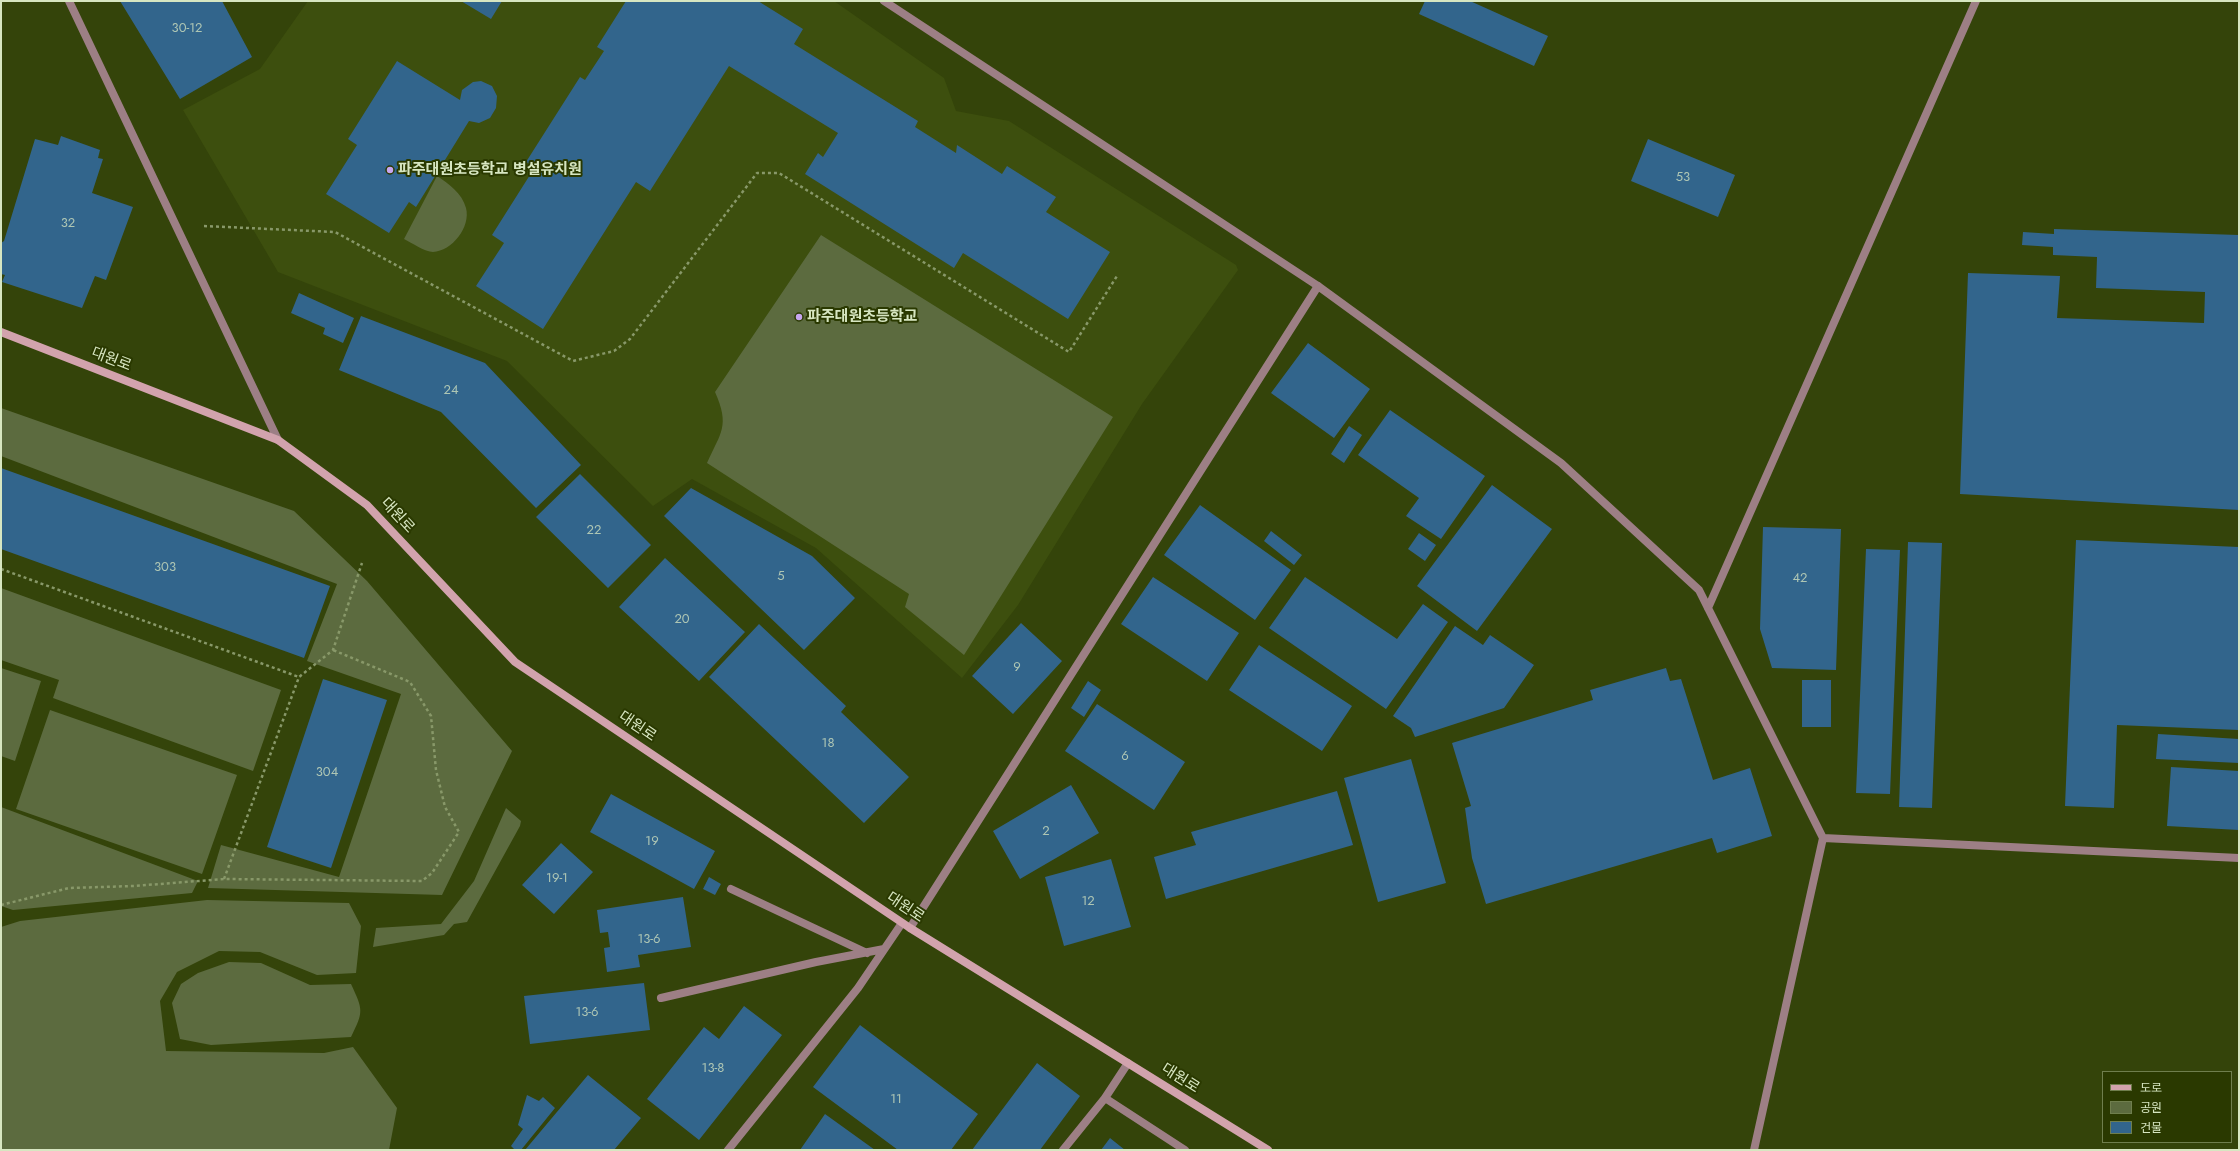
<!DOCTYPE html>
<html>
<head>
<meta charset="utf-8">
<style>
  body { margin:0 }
  #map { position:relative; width:2240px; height:1151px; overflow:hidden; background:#34440a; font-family:Jost,"Noto Sans KR",sans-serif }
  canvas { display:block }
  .frame { position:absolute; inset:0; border:2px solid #d7e6c1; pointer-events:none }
  .legend { position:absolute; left:2102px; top:1071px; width:130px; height:72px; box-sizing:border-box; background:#2a3900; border:1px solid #6f7e4d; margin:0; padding:5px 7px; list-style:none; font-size:12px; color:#d7e6c1 }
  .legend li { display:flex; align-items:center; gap:8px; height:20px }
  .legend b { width:20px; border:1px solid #6f7e4d }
</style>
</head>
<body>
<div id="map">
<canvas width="2240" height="1151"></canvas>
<div class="frame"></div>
<ul class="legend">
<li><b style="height:5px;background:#d2a3ad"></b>도로</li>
<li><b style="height:11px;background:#5c6b3f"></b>공원</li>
<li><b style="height:11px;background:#32658c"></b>건물</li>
</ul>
</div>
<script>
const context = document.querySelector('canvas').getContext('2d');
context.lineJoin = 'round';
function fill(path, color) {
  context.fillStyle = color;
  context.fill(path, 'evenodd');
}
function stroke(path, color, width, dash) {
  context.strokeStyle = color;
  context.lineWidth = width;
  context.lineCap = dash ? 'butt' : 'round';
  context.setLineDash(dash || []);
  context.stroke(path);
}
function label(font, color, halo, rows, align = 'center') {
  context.font = font + ' Jost,"Noto Sans KR",sans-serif';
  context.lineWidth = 4;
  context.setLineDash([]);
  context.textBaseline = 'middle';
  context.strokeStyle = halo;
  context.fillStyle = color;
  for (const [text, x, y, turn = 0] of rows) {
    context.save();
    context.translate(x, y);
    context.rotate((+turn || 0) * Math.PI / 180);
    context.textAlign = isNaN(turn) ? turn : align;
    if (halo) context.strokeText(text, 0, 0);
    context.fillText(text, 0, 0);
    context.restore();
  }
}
const built = new Path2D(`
  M308 1H834L944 78 956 111 1009 121 1236 265 1238 270 1142 404 1018 605 962 678 816 548 692 479 653 506 507 361 278 272 183 110 260 69Z`);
const green = new Path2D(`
  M437 176C449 184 462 193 466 208 471 227 452 251 433 252 425 252 412 243 404 239Z
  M821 235 1113 417 964 655 905 607 909 594 707 463C721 432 730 426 715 392Z
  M1 408 294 511 367 581 512 751 442 895 208 888 221 845 339 877 401 694 307 661 337 584 1 456Z
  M1 588 281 690 253 771 53 698 59 680 1 660Z
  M1 668 41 681 15 761 1 756Z
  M50 710 237 775 202 874 16 809Z
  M1 807 198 881 192 893 13 910 1 906Z
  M506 808 521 821 520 826 467 922 454 924 444 935 373 947 376 928 441 924 474 881Z
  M207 900 349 903 361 926 356 973 317 975 260 952 219 951 177 972 160 1001 166 1051 324 1053 353 1047 397 1108 389 1150H1V927L20 921Z
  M229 962 261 963 310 985 351 984C363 1010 364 1011 351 1037L211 1045 180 1039 172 1003 181 984 198 973Z`);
const building = new Path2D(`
  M120 1H222L252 57 180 99Z
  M461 1H502L491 19Z
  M626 1H758L803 29 794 44 918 121 915 127 956 153 957 145 1002 174 1007 166 1056 197 1046 212 1110 252 1068 319 963 253 954 268 805 174 818 153 823 157 838 133 729 66 650 191 636 182 543 329 476 286 504 243 492 235 535 167 526 162 580 77 585 80 604 51 597 47Z
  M1425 1H1470L1548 36 1534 66 1419 14Z
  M397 61 460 100 462 90 473 82 481 81 492 86 497 96 496 108 490 118 479 123 469 121 416 207 409 202 389 233 326 194 357 145 348 139Z
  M61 136 100 150 98 158 103 159 92 193 133 207 106 280 95 276 82 308 2 282 5 275 1 274V243L4 241 35 139 58 145Z
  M1648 139 1735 175 1718 217 1631 181Z
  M2054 229 2239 235V510L1960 494 1968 273 2060 276 2057 318 2204 323 2205 292 2096 288 2097 257 2053 255V247L2022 245 2023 232 2054 234Z
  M299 293 354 318 343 343 323 334 325 328 291 313Z
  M361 316 485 363 581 465 536 508 441 412 339 370Z
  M1308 343 1370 389 1334 438 1271 393Z
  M1390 410 1485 476 1441 539 1406 516 1419 498 1358 455Z
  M1349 426 1362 435 1344 463 1331 454Z
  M1 468 330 586 304 658 1 549Z
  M580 474 651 545 608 588 536 517Z
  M1492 485 1552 529 1477 631 1417 586Z
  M691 488 812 556 855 598 804 650 664 516Z
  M1200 505 1291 570 1255 620 1164 555Z
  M1763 527 1841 529 1836 670 1772 668 1760 629Z
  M1271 531 1302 555 1294 565 1264 541Z
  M1419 533 1436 545 1425 561 1408 549Z
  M2076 540 2239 547V730L2117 725 2114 808 2065 806Z
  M1908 542 1942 543 1932 808 1899 807Z
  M1866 549 1900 550 1890 794 1856 793Z
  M665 558 745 632 699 681 619 607Z
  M1153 577 1239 633 1207 681 1121 624Z
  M1305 577 1397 639 1423 604 1448 622 1386 709 1269 628Z
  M1021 623 1062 661 1013 714 972 676Z
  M759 624 846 706 841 712 909 777 864 823 709 677Z
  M1455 626 1483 645 1490 635 1534 665 1504 708 1415 737 1411 728 1393 716Z
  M1259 645 1352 706 1322 751 1229 690Z
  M1666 668 1670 681 1681 679 1713 780 1750 768 1772 836 1717 853 1712 838 1486 904 1472 858 1465 808 1471 806 1452 743 1593 700 1590 690Z
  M323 679 387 700 331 868 267 847Z
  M1802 680H1831V727H1802Z
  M1088 681 1101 690 1084 717 1071 708Z
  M1097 704 1185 762 1154 810 1065 751Z
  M2158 734 2239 739V763L2156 759Z
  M1411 759 1446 883 1378 902 1344 778Z
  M2171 767 2239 771V830L2167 826Z
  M1071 785 1099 833 1020 879 993 831Z
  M1337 791 1353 845 1166 899 1154 857 1196 845 1191 832Z
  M611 794 715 851 694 889 590 832Z
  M561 843 593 872 554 914 522 885Z
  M1111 859 1131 927 1064 946 1045 877Z
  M709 877 721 884 715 895 703 889Z
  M683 897 691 947 638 955 640 967 607 972 604 948 610 947 608 932 600 933 597 910Z
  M644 983 650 1030 530 1044 524 996Z
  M744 1006 782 1035 699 1140 647 1099 704 1027 719 1039Z
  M860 1025 978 1114 951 1150H898L813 1087Z
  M1037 1063 1080 1096 1040 1150H972Z
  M588 1075 641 1118 614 1150H525Z
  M527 1095 539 1101 543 1097 555 1108 521 1150H515L511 1146 523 1129 518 1125Z
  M825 1114 875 1150H800Z
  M1110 1138 1125 1150H1101Z`);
const path = new Path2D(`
  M204 226 335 232 573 361 614 351 630 339 757 173H779L1069 352 1117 276
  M1 569 299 677
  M224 879 299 677 333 650 362 563
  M1 905 69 888 134 886 224 879 422 881 432 873 459 832 445 807 436 770 431 716 410 682 333 650`);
const lane = new Path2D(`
  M884 1 1318 286
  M731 889 867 953
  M661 998 816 962 884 949
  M1105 1098 1185 1150
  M728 1150 858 988 902 923
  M1063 1150 1105 1098 1128 1063`);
const street = new Path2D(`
  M69 1 278 440
  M1708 608 1976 1
  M1823 838 2239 858
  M910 928 1318 286 1561 463 1699 590 1823 838 1754 1150`);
const secondary = new Path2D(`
  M1 332 278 440 367 505 515 662 910 928 1268 1150`);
const markers = [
  [390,170,4,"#c7a6ef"],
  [799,317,4,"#c7a6ef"]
];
const numberNames = [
  ["30-12",187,29],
  ["53",1683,178],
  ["32",68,224],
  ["24",451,391],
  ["22",594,531],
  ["303",165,568],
  ["5",781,577],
  ["42",1800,579],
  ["20",682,620],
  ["9",1017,668],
  ["18",828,744],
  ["6",1125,757],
  ["304",327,773],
  ["2",1046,832],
  ["19",652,842],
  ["19-1",557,879],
  ["12",1088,902],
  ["13-6",649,940],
  ["13-6",587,1013],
  ["13-8",713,1069],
  ["11",896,1100]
];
const poiNames = [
  ["파주대원초등학교 병설유치원",398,170],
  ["파주대원초등학교",807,317]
];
const streetNames = [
  ["대원로",111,360,21],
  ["대원로",397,516,47],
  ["대원로",637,727,34],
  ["대원로",905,908,34],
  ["대원로",1180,1079,32]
];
fill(built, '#3d4f0e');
fill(green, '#5c6b3f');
fill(building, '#32658c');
stroke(path, '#889869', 2.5, [3, 3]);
stroke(lane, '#9d7f85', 8);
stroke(street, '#9d7f85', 8);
stroke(secondary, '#d2a3ad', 8);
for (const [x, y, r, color] of markers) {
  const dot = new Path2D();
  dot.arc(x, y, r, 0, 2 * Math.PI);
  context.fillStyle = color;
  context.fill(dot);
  stroke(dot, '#2a3900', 1.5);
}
label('13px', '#aec6b4', null, numberNames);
label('bold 15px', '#d7e6c1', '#2a3900', poiNames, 'left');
label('15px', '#d7e6c1', '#2a3900', streetNames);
</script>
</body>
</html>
